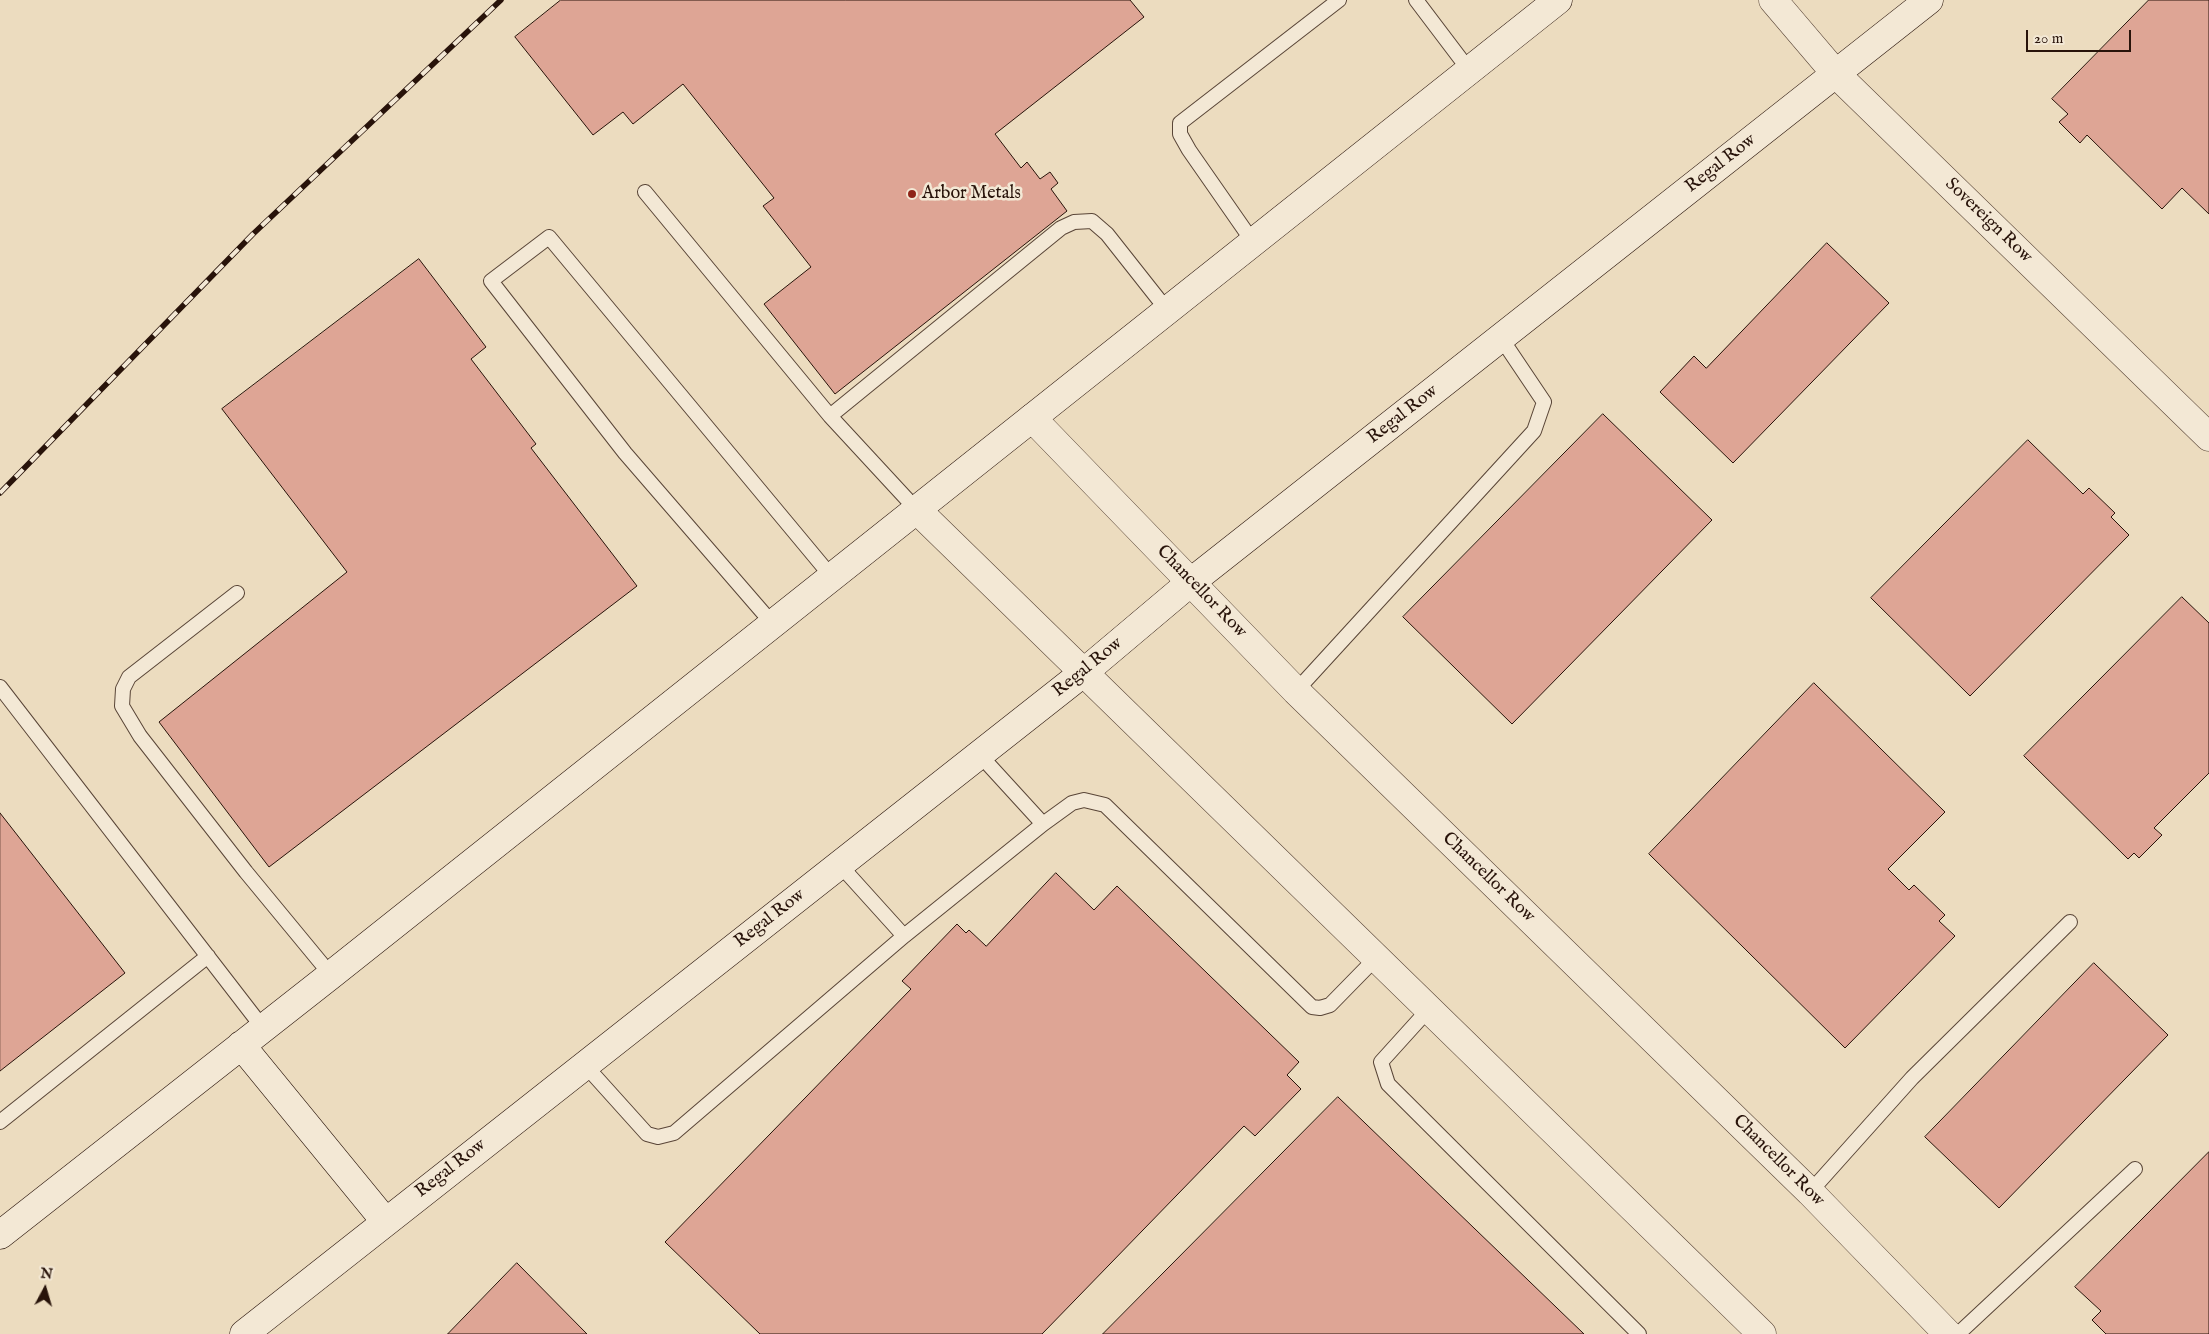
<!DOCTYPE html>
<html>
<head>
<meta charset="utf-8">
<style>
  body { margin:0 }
  #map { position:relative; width:2209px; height:1334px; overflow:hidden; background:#ecdcbf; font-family:"IM FELL English",serif }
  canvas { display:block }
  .north { position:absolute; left:20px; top:1264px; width:50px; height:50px; -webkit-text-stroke:4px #f3e8d5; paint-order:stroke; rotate:6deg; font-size:14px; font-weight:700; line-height:20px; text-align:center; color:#28130a }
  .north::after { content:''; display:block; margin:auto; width:18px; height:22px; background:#28130a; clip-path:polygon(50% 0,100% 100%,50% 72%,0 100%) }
  .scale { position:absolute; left:2026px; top:30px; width:105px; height:22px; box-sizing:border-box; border:2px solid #28130a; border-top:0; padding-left:6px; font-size:15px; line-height:18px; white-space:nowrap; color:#28130a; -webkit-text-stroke:4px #f3e8d5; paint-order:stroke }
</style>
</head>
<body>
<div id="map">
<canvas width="2209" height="1334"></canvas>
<div class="north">N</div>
<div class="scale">20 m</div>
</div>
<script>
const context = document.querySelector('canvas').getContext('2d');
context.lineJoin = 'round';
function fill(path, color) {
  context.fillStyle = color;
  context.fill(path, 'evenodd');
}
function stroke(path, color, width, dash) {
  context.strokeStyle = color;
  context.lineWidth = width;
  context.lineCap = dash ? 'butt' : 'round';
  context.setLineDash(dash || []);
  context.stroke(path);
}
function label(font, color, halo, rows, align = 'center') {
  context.font = font + ' "IM FELL English",serif';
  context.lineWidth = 5;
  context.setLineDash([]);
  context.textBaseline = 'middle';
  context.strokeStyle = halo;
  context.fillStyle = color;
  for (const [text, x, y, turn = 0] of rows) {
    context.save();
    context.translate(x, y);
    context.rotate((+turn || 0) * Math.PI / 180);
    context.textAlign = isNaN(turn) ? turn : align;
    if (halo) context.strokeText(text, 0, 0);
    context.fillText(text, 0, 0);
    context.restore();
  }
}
const building = new Path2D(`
  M561 0H1130L1144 17 995 134 1021 168 1027 162 1040 179 1050 172 1058 183 1051 189 1067 211 835 394 764 304 811 267 763 206 774 198 683 84 633 124 623 112 593 135 515 37Z
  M2149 0H2209V214L2182 188 2162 209 2087 135 2080 143 2059 122 2068 114 2052 99Z
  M1827 243 1889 303 1733 463 1660 392 1694 356 1706 368Z
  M419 259 486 347 471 359 536 444 531 448 637 586 269 867 159 722 347 572 222 409Z
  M1603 414 1712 520 1512 724 1403 617Z
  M2028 440 2083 494 2089 488 2115 513 2111 517 2129 535 1970 696 1871 598Z
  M2182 597 2209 623V773L2154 828 2162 835 2139 858 2134 853 2128 859 2024 756Z
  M1814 683 1945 812 1888 869 1909 890 1914 885 1945 915 1939 921 1955 936 1845 1048 1649 854Z
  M0 813 125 973 0 1071Z
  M1056 873 1094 910 1117 886 1299 1062 1287 1075 1301 1089 1255 1136 1244 1126 1042 1334H760L665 1242 911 989 902 981 957 924 966 933 969 930 986 946Z
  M2094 963 2168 1035 1999 1208 1925 1137Z
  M1338 1097 1584 1334H1103Z
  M2209 1152V1334H2106L2092 1320 2101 1311 2075 1287Z
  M517 1263 587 1334H448Z`);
const service = new Path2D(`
  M1416 0 1469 70
  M645 192 830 416 916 509
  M1253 242 1189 150 1180 134V123L1339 0
  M830 416 1061 228 1074 222 1092 221 1107 234 1167 310
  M237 593 129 677 123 689 122 706 140 736 246 872 331 975
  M772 623 625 453 491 281 549 237 831 576
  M0 687 263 1028
  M1296 691 1534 431 1544 402 1501 338
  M979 754 1043 824
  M839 864 904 936
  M1428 1010 1381 1062 1388 1084 1639 1334
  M584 1064 647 1134 658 1137 674 1133 904 936 1043 824 1072 803 1084 800 1105 805 1312 1007 1320 1008 1330 1005 1376 958
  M0 1122 208 956
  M1810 1192 1912 1078 2070 922
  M1958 1334 2135 1169`);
const minor = new Path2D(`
  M1773 0 1836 74 2209 437
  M1032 418 1296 691 1810 1192 1948 1334
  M916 509 1762 1334`);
const secondary = new Path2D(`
  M241 1045 385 1221
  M0 1235 331 975 1558 0
  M244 1334 1083 673 1191 582 1929 0`);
const rail = new Path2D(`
  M0 493 253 234 501 0`);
const markers = [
  [912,194,5,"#8f2418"]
];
const streetNames = [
  ["Regal Row",1721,164,-38],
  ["Sovereign Row",1988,221,44],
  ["Regal Row",1403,415,-38],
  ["Chancellor Row",1201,592,46],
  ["Regal Row",1088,668,-39],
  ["Chancellor Row",1488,878,44],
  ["Regal Row",770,919,-38],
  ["Chancellor Row",1778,1161,45],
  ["Regal Row",451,1169,-38]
];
const poiNames = [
  ["Arbor Metals",922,194]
];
fill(building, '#dea595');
stroke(building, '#28130a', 1);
stroke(service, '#594537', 16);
stroke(minor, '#594537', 29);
stroke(secondary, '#28130a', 29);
stroke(service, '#f3e8d5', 14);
stroke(minor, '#f3e8d5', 28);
stroke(secondary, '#f3e8d5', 28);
stroke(rail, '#28130a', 5.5);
stroke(rail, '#f3e8d5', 4, [11]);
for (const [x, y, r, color] of markers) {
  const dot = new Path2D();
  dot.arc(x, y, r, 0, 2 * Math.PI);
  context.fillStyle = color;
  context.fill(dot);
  stroke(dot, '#f3e8d5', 2);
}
label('18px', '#28130a', '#f3e8d5', streetNames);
label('18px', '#28130a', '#f3e8d5', poiNames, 'left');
</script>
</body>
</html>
